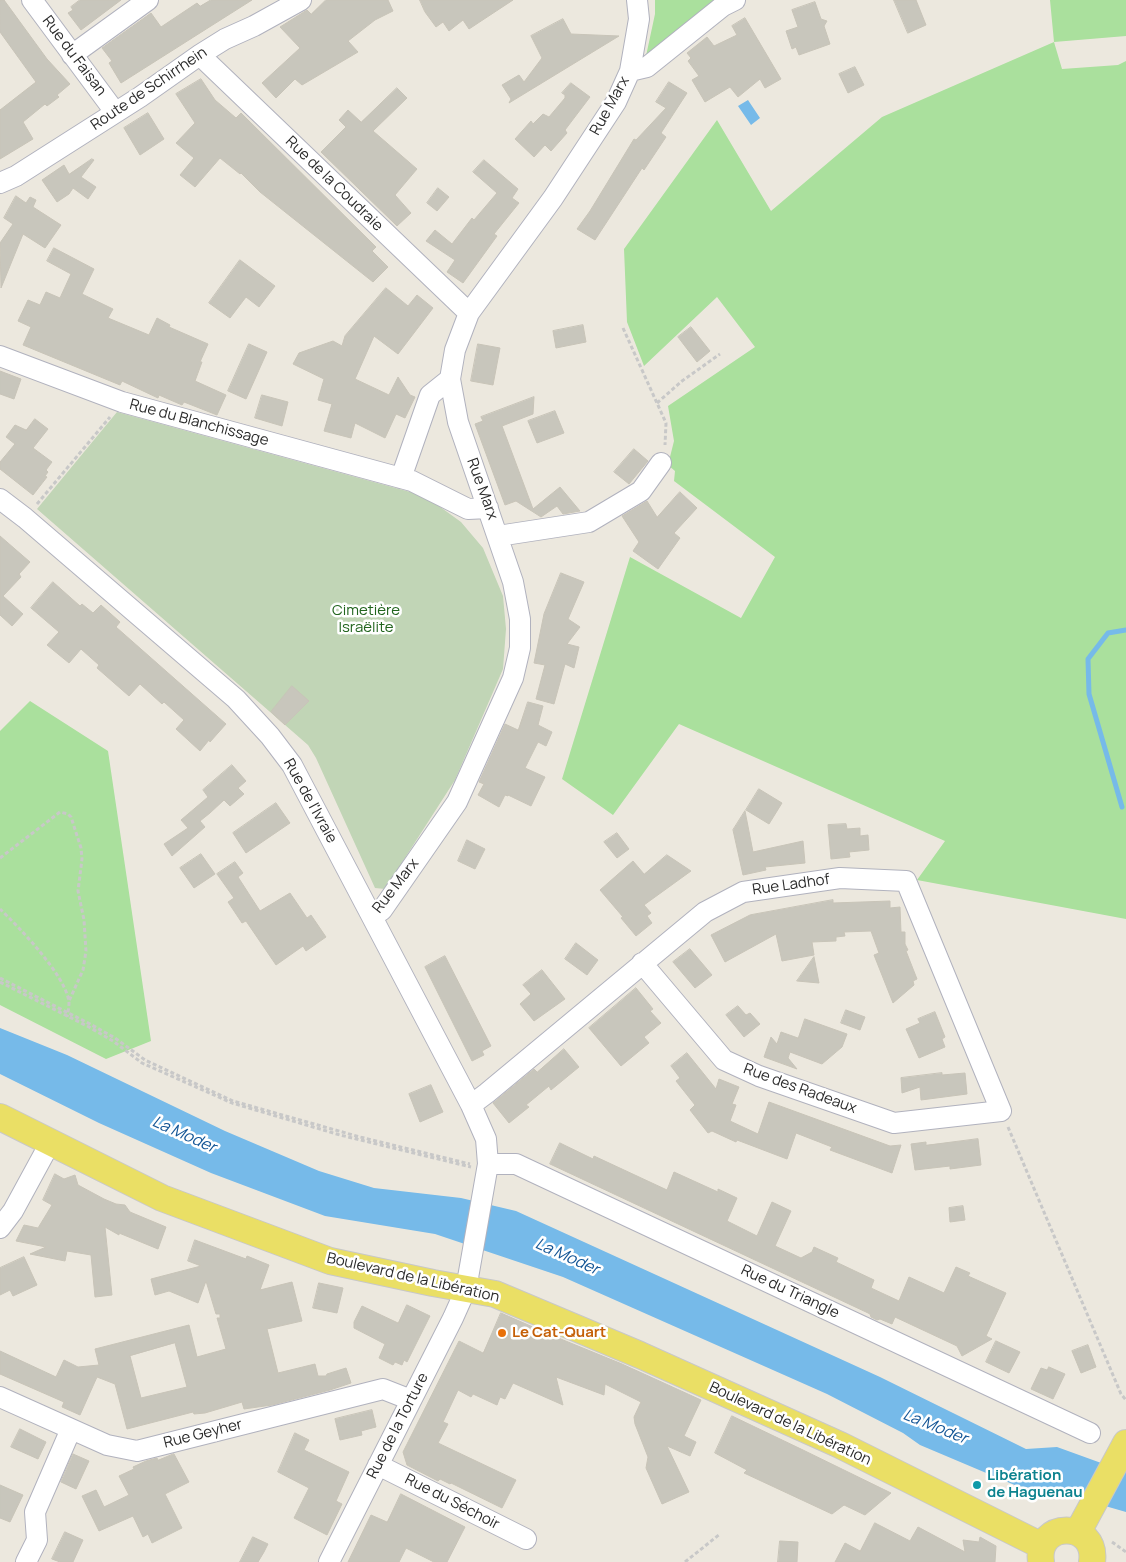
<!DOCTYPE html>
<html>
<head>
<meta charset="utf-8">
<style>
  body { margin:0 }
  canvas { display:block; background:#ece8de }
</style>
</head>
<body>
<canvas width="1126" height="1562"></canvas>
<script>
const context = document.querySelector('canvas').getContext('2d');
context.lineJoin = 'round';
function fill(path, color) {
  context.fillStyle = color;
  context.fill(path, 'evenodd');
}
function stroke(path, color, width, dash) {
  context.strokeStyle = color;
  context.lineWidth = width;
  context.lineCap = dash ? 'butt' : 'round';
  context.setLineDash(dash || []);
  context.stroke(path);
}
function label(font, color, halo, rows, align = 'center') {
  context.font = font + ' Manrope,sans-serif';
  context.lineWidth = 5;
  context.setLineDash([]);
  context.textBaseline = 'middle';
  context.strokeStyle = halo;
  context.fillStyle = color;
  for (const [text, x, y, turn = 0] of rows) {
    context.save();
    context.translate(x, y);
    context.rotate((+turn || 0) * Math.PI / 180);
    context.textAlign = isNaN(turn) ? turn : align;
    if (halo) context.strokeText(text, 0, 0);
    context.fillText(text, 0, 0);
    context.restore();
  }
}
const green = new Path2D(`
  M655 0H720L646 56 655 14Z
  M1050 0H1126V36L1054 42 1062 69 1118 65 1126 61V919L917 880 945 841 679 724 613 815 562 779 630 557 741 618 775 557 674 481 675 471 668 465 674 441 668 406 755 347 717 297 644 366 627 322 624 249 717 120 771 211 882 117 1054 42Z
  M30 701 108 751 151 1041 106 1059 0 1005V731Z`);
const cemetery = new Path2D(`
  M117 412 425 496 461 522 483 548 503 596 506 629 503 669 455 780 385 889 375 888 316 758 308 745 37 509Z`);
const water = new Path2D(`
  M748 100 760 118 751 125 738 106Z
  M0 1028 67 1055 225 1131 319 1171 374 1188 461 1198 516 1211 880 1377 1026 1449 1057 1447 1126 1472V1512L1053 1491 1017 1486 920 1445 903 1433 827 1394 563 1277 435 1234 325 1216 211 1173 99 1123 0 1074Z`);
const stream = new Path2D(`
  M1122 807 1089 694 1088 659 1108 633 1126 630`);
const building = new Path2D(`
  M0 0H4L47 59 70 84 57 95 59 97 47 106 45 104 23 122 33 139 0 159V110L36 82 0 32Z
  M80 0H121L81 30 68 13 73 10 71 7Z
  M211 0H252L121 83 109 63 112 61 102 48 151 13 161 27 197 3 200 6Z
  M326 0H388L393 11 375 20 348 41 358 52 302 85 295 79 276 98 262 83 300 48 280 27 307 10 311 14Z
  M420 0H513L469 29 463 20 449 31 443 22 436 27 425 12Z
  M894 0H916L926 25 908 33Z
  M815 2 821 19 827 21 824 26 830 44 799 55 796 47 792 49 786 31 798 27 792 10Z
  M745 18 781 79 765 88 760 79 738 97 730 87 705 102 692 80 699 76 688 61 691 58 687 53 707 37 714 46 737 35 732 26Z
  M563 19 571 34 619 36 509 103 511 99 502 85 519 75 524 82 542 58 531 36Z
  M855 67 864 85 848 93 839 74Z
  M201 79 215 100 236 118 241 113 376 247 372 251 388 267 373 282 260 192 241 173 240 174 220 158 195 187 180 175 194 158 176 143 195 123 176 94Z
  M669 82 687 93 661 133 666 137 644 170 642 168 595 240 577 229 590 211 634 139 636 140 666 108 656 102Z
  M571 83 590 97 565 130 567 133 551 151 545 145 534 157 515 139 531 121 533 124 543 114 549 117 565 98V95L562 93Z
  M397 88 407 98 373 131 417 169 395 195 411 213 397 226 321 152 346 127 339 120 348 110 361 122Z
  M148 113 164 139 140 155 124 128Z
  M92 159 94 160 81 177 96 187 88 199 73 188 69 194 57 202 42 180 64 165 69 174Z
  M484 160 518 189 512 198 519 203 494 234 497 236 463 283 447 272 455 260 426 241 435 230 452 244 472 218 474 220 497 193 473 172Z
  M438 188 449 197 437 211 427 203Z
  M16 196 26 203 30 197 36 200 33 207 61 225 45 248 23 234 1 288 0 243 13 224 4 218Z
  M54 248 94 269 82 294 113 309 108 318 149 335 157 318 170 325 169 327 208 344 200 362H202L195 381 226 395 217 415 184 402 182 405 159 395 158 398 122 381 120 385 23 345 31 327 18 321 28 300 40 305 46 292 60 298 71 274 47 261Z
  M240 260 275 286 259 307 246 297 230 318 209 303Z
  M386 288 408 306 417 295 433 308 398 354 374 336 355 379 389 395 398 377 410 395 415 397 405 418 396 414 385 438 355 423 351 438 324 431 332 404 318 400 324 379 293 364 299 353 333 341 342 346 345 336Z
  M583 325 586 342 556 348 553 331Z
  M691 327 710 351 697 362 678 337Z
  M249 344 267 352 246 399 228 391Z
  M478 344 500 348 493 385 471 381Z
  M0 371 21 379 14 399 0 394Z
  M262 395 288 402 282 426 255 418Z
  M534 397 533 414 502 426 533 509 560 487 580 511 563 514 557 506 541 517 516 501 505 505 475 424 483 421 481 417Z
  M555 411 564 433 537 443 528 421Z
  M35 419 48 429 33 448 52 462 46 470 48 472 45 476 47 477 33 495 0 469V462L15 444 6 437 15 425 26 430Z
  M634 449 648 461 629 484 614 472Z
  M680 492 697 508 674 533 680 538 658 569 633 551 639 542 622 516 647 501 657 517Z
  M0 536 30 562 19 574 21 577 3 596 23 614 12 626 0 615Z
  M561 573 584 582 568 619 580 627 567 644 579 647 574 668 565 664 554 704 536 699 545 665 534 663 544 614Z
  M53 582 80 606 82 604 93 613 101 605 120 622 116 627 226 724 210 742 209 740 200 751 176 729 184 720 164 702 162 704 140 684 129 696 97 668 99 665 81 649 69 663 47 645 59 632 31 608Z
  M292 686 309 701 285 725 271 712Z
  M528 702 543 706 538 725 552 732 546 746 538 742 525 768 545 777 531 806 508 795V796L505 795 499 807 478 795 484 784 479 782 505 724 518 730Z
  M232 765 246 781 238 788 244 794 230 806 224 800 210 813 200 821 205 827 172 856 164 844 188 828 181 820 208 797 203 790Z
  M759 789 782 803 769 824 746 810Z
  M276 803 290 823 246 853 233 833Z
  M745 811 753 852 803 841 805 863 765 867 766 870 743 875 733 830Z
  M846 824 847 829 860 828V836L868 835 869 850 849 852 850 857 831 859 828 825Z
  M617 833 629 849 617 858 604 842Z
  M467 840 485 849 475 869 458 861Z
  M201 854 215 874 194 888 180 868Z
  M667 855 691 871 644 905 651 913 647 916 652 923 636 936 621 918 623 917 600 890 633 861 644 874Z
  M235 862 243 873 238 877 260 911 290 893 307 918 311 915 326 937 306 951 303 946 276 965 246 921 242 923 228 902 234 898 217 874Z
  M833 900V903L890 901V908L900 907 901 932H905V944L908 950 906 951 917 979 913 981 914 985 893 1003 874 955 879 953 871 931 844 932 845 936 836 937V941L812 942 814 955 782 961 776 934 725 962 711 935 750 915Z
  M576 943 598 960 587 975 565 959Z
  M690 949 712 975 695 988 673 962Z
  M445 956 491 1046 482 1051 484 1055 472 1061 425 967Z
  M814 957 819 983 797 981Z
  M542 970 565 999 534 1021 520 1004 531 994 523 985Z
  M636 988 653 1009 650 1011 661 1023 644 1037 649 1043 621 1066 589 1028Z
  M738 1006 746 1015 750 1013 760 1024 744 1037 726 1015Z
  M846 1010 865 1017 860 1030 841 1023Z
  M935 1012 945 1037 942 1039 945 1047 919 1058 906 1029 920 1023 918 1019Z
  M805 1019 847 1034 842 1047 822 1064 790 1052 788 1058 797 1069 764 1057 771 1037 777 1044 781 1032 798 1038Z
  M564 1049 579 1067 551 1090 549 1086 526 1105 529 1107 509 1123 493 1103 534 1069 537 1072Z
  M687 1053 716 1089 719 1079 739 1087 732 1104 736 1105 730 1121 758 1134 769 1102 890 1146 901 1145 892 1173 830 1150 832 1147 796 1133 787 1159 737 1140 736 1142 712 1131 708 1133 690 1110 695 1105 676 1081 680 1078 671 1066Z
  M942 1073V1075L965 1073 967 1094 921 1100 920 1087 902 1093 901 1078Z
  M431 1085 443 1112 420 1122 409 1094Z
  M978 1139 981 1165 950 1169V1166L915 1170 911 1144 926 1142V1145Z
  M560 1143 593 1159 594 1156 667 1190 674 1172 718 1192V1189L737 1198 727 1221 757 1236 772 1202 791 1211 775 1246 801 1258 812 1252 814 1247 838 1258 836 1262 874 1280 871 1288 899 1301 909 1277 944 1293 956 1267 970 1273 968 1276 1006 1293 986 1336 992 1339 962 1356 957 1346 895 1317 892 1324 880 1319 877 1320 871 1317 870 1314 866 1312 550 1164Z
  M55 1174 64 1179 75 1175 78 1185 104 1199 116 1204 125 1205 130 1212 166 1227 158 1249 119 1233V1235L105 1227 112 1295 95 1297 91 1255 67 1251 65 1261 30 1254 46 1247 16 1241 24 1225 38 1228 52 1205 43 1200Z
  M963 1206 965 1220 950 1222 949 1208Z
  M195 1240 246 1259 247 1256 269 1265 260 1290 292 1282 302 1321 267 1329 278 1373 315 1364 318 1376H326L327 1374 346 1368 351 1383 330 1390 272 1405 244 1409 242 1402 205 1413 194 1414 193 1412 127 1429 115 1384 97 1377 80 1415 62 1407 64 1402 0 1374V1351L56 1377 64 1360 78 1367 99 1365 95 1349 189 1325 197 1357 226 1349 217 1318H220V1314H216L206 1281 198 1303 169 1291 155 1295 151 1279 201 1266 188 1261ZM175 1343 187 1387 141 1398 130 1356Z
  M24 1257 37 1285 13 1296 10 1290 0 1295V1268Z
  M319 1283 343 1288 337 1313 313 1308Z
  M407 1305 430 1316 407 1362 404 1360 402 1365 395 1362 393 1365 379 1358 385 1344 354 1328V1322L362 1306 398 1323Z
  M501 1313 551 1335 622 1364 701 1400 684 1436 696 1442 690 1456 667 1446 689 1492 662 1504 646 1468 648 1457 635 1424 634 1417 641 1402 605 1384 604 1395 556 1377 563 1405 513 1383 505 1399 500 1397 497 1405 473 1394 471 1397 458 1390 443 1422 448 1424 438 1443 516 1480 502 1508 451 1483 450 1484 440 1479 438 1481 407 1465 403 1452 459 1341 483 1353Z
  M996 1341 1020 1352 1009 1373 986 1362Z
  M1088 1345 1096 1367 1081 1373 1072 1351Z
  M1049 1367 1065 1374 1053 1399 1031 1389 1041 1368 1047 1370Z
  M372 1410 376 1427 361 1431 362 1435 340 1440 335 1419Z
  M732 1416 803 1450 891 1493 865 1515 844 1505 832 1514 744 1473 747 1470 715 1453Z
  M20 1429 46 1442 38 1459 11 1447Z
  M295 1433 309 1440 304 1450 349 1472 336 1501 342 1504 327 1535 294 1518 309 1488 278 1472Z
  M73 1454 89 1461 76 1489 61 1482Z
  M174 1454 189 1482 165 1494 182 1528 152 1543 148 1534 143 1537 133 1516 99 1531 82 1496 96 1490 104 1507 129 1495 119 1476 134 1469 133 1467 146 1461 157 1458 158 1460Z
  M0 1485 23 1495 10 1522 0 1518Z
  M401 1494 465 1527 447 1562H434L406 1548 399 1562H348L371 1515 387 1522Z
  M875 1523 910 1541 918 1527 965 1552 963 1540 979 1542 980 1537 996 1546 995 1562H835L845 1543 860 1551Z
  M65 1532 83 1540 73 1562H60L52 1559Z
  M253 1537 268 1544 264 1552 258 1562H240Z
  M780 1541 798 1542 797 1562H778Z`);
const path = new Path2D(`
  M623 328 666 423 665 445
  M657 403 682 381 720 354
  M37 504 110 417
  M0 858 60 812 68 814 71 817 81 848 82 859 78 891 84 920 86 951 83 970 69 1001
  M0 909C19 927 66 976 69 1002 69 1007 68 1012 67 1017
  M0 978 90 1024 115 1038 145 1060 233 1101 360 1137 470 1164
  M0 982 89 1027 113 1041 142 1063 232 1103 340 1135 471 1167
  M1008 1127 1121 1394 1126 1400
  M1112 1542 1126 1552
  M685 1562 720 1534`);
const minor = new Path2D(`
  M32 0 115 112
  M201 54 207 62 469 313
  M72 55 148 0
  M630 71 647 67 723 6 735 0
  M0 183 16 176 140 97 201 54 225 39 254 26 301 0
  M0 356 122 402 412 481 468 509 488 508
  M401 478 430 395 450 379
  M0 499 25 518 236 699 270 736 292 765 471 1105 486 1139 488 1164 466 1289 453 1318 329 1562
  M498 536 589 522 641 491 661 463
  M372 917 382 910 457 802 513 678 520 648V619L513 582 458 422 450 379 455 350 469 313 553 198 616 102 630 71 639 19 637 0
  M471 1105 487 1093 705 912 743 892 840 878 906 881 1001 1111 894 1123 759 1076 724 1060 642 963
  M488 1164H516L1090 1433
  M0 1228 13 1211 50 1143
  M0 1397 107 1445 137 1451 383 1389 411 1400
  M378 1465 526 1539
  M26 1562 37 1540 35 1512 71 1429`);
const major = new Path2D(`
  M0 1117 162 1198 330 1261 433 1283 495 1294 640 1355 840 1445 1042 1546
  M1078 1532 1126 1443
  M1041 1562C1035 1520 1098 1520 1092 1562`);
const markers = [
  [502,1333,5,"#e8710a"],
  [977,1485,5,"#0f9aa8"]
];
const streetNames = [
  ["Rue du Faisan",74,56,53],
  ["Route de Schirrhein",149,89,-34],
  ["Rue Marx",610,106,-61],
  ["Rue de la Coudraie",334,184,44],
  ["Rue du Blanchissage",199,423,15],
  ["Rue Marx",482,489,70],
  ["Rue de l'Ivraie",310,801,61],
  ["Rue Ladhof",791,885,-8],
  ["Rue Marx",396,886,-52],
  ["Rue des Radeaux",800,1089,20],
  ["Boulevard de la Libération",413,1278,13],
  ["Rue du Triangle",790,1292,25],
  ["Boulevard de la Libération",790,1424,25],
  ["Rue de la Torture",398,1426,-63],
  ["Rue Geyher",203,1434,-14],
  ["Rue du Séchoir",452,1502,27]
];
const parkNames = [
  ["Cimetière",366,611],
  ["Israëlite",366,628]
];
const foodNames = [
  ["Le Cat-Quart",512,1333]
];
const cultureNames = [
  ["Libération",987,1476],
  ["de Haguenau",987,1493]
];
const waterNames = [
  ["La Moder",184,1135,24],
  ["La Moder",567,1257,24],
  ["La Moder",935,1427,22]
];
fill(green, '#aae09d');
fill(cemetery, '#c1d5b6');
fill(water, '#76bae9');
stroke(stream, '#76bae9', 5);
fill(building, '#c8c6bc');
stroke(building, '#c8c4b8', 1);
stroke(minor, '#b1b2be', 22);
stroke(major, '#c8c8c8', 28);
stroke(path, '#c8c8c8', 3, [4, 2.5]);
stroke(minor, '#fff', 20);
stroke(major, '#eadf65', 26);
for (const [x, y, r, color] of markers) {
  const dot = new Path2D();
  dot.arc(x, y, r, 0, 2 * Math.PI);
  context.fillStyle = color;
  context.fill(dot);
  stroke(dot, '#fff', 2);
}
label('15px', '#2b2b2b', '#fff', streetNames);
label('15px', '#22651e', '#fff', parkNames);
label('bold 15px', '#c56008', '#fff', foodNames, 'left');
label('bold 15px', '#0d838f', '#fff', cultureNames, 'left');
label('italic 16px', '#145696', '#fff', waterNames);
</script>
</body>
</html>
